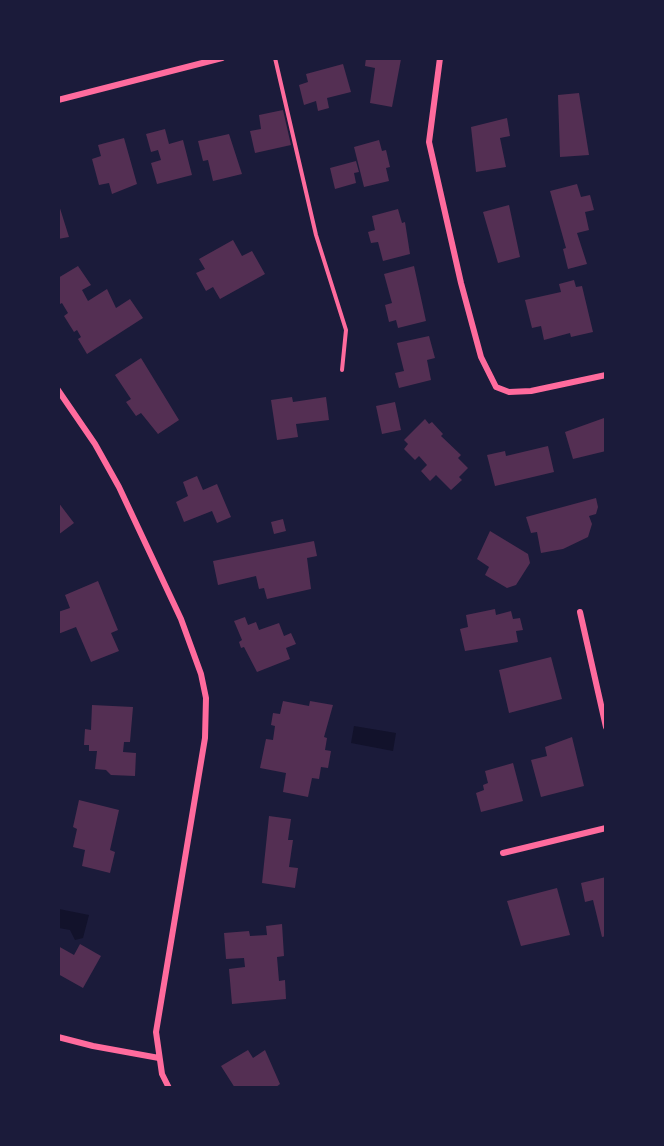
<!DOCTYPE html>
<html>
<head>
<meta charset="utf-8">
<style>
  body { margin:0 }
  #map { position:relative; width:664px; height:1146px; overflow:hidden; background:#1b1b3a; font-family:"Space Grotesk",sans-serif }
  canvas { display:block }
  .frame { position:absolute; inset:0; border:60px solid #1b1b3a; pointer-events:none }
</style>
</head>
<body>
<div id="map">
<canvas width="664" height="1146"></canvas>
<div class="frame"></div>
</div>
<script>
const context = document.querySelector('canvas').getContext('2d');
context.lineJoin = 'round';
function fill(path, color) {
  context.fillStyle = color;
  context.fill(path, 'evenodd');
}
function stroke(path, color, width, dash) {
  context.strokeStyle = color;
  context.lineWidth = width;
  context.lineCap = dash ? 'butt' : 'round';
  context.setLineDash(dash || []);
  context.stroke(path);
}
const water = new Path2D(`
  M354 726 396 733 393 751 351 743Z
  M59 909 89 915 83 938 75 940 70 930 59 928Z`);
const building = new Path2D(`
  M366 58 401 59 392 107 370 103 375 68 365 66Z
  M343 64 351 92 327 98 329 108 318 111 316 101 304 105 299 85 308 82 306 74Z
  M579 93 589 155 560 157 558 95Z
  M283 110 291 145 255 153 250 131 261 129 259 115Z
  M507 118 510 136 500 138 506 167 476 172 471 127Z
  M165 129 169 144 183 140 192 175 157 184 151 163 161 160 158 150 151 152 146 134Z
  M229 134 242 174 213 181 208 160 203 161 198 141Z
  M124 138 137 184 112 194 109 183 99 185 92 159 101 156 98 145Z
  M379 140 382 151 386 150 390 167 386 168 389 181 364 187 354 147Z
  M356 161 359 172 354 173 356 183 335 189 330 168Z
  M577 184 581 197 590 195 594 210 585 212 589 230 577 233 587 264 568 269 563 249 566 248 550 191Z
  M58 202 69 237 58 239Z
  M509 205 520 257 498 263 483 212Z
  M398 209 402 223 405 222 410 254 383 261 378 242 371 243 368 232 375 230 372 216Z
  M233 240 242 256 252 251 265 274 220 299 213 287 206 291 196 273 205 269 199 259Z
  M78 266 91 285 82 290 88 301 107 289 116 308 130 299 143 318 87 354 78 339 81 337 77 330 74 332 64 316 68 313 62 303 58 305V278Z
  M414 266 426 321 398 328 396 320 389 322 385 305 392 303 384 274Z
  M574 280 576 287 582 286 593 332 571 337 570 333 544 340 541 326 532 328 525 300 561 292 559 284Z
  M429 336 435 358 427 360 431 380 399 388 395 373 404 371 397 343Z
  M141 358 179 420 158 434 141 413 136 416 126 402 131 399 115 375Z
  M292 397 293 402 326 397 329 420 296 424 298 437 277 440 271 400Z
  M395 402 401 430 382 434 376 406Z
  M604 418 606 451 573 459 565 432Z
  M425 419 429 424 432 422 443 434 441 436 461 455 458 458 468 468 459 477 462 480 451 490 436 475 430 481 421 471 427 465 419 456 415 460 404 449 408 444 404 440Z
  M548 446 554 472 495 486 487 455 505 451 506 456Z
  M197 476 203 490 217 484 231 517 217 523 212 511 184 522 176 502 188 496 183 482Z
  M596 498 598 507 596 514 589 516 592 524 588 537 563 549 541 553 537 532 531 533 526 517Z
  M58 502 74 523 58 535Z
  M283 519 286 531 274 534 271 522Z
  M490 531 528 554 530 563 516 585 507 588 485 575 489 567 477 559Z
  M314 541 317 556 307 558 311 589 267 599 264 588 259 589 256 576 218 585 213 561Z
  M98 581 118 630 111 633 119 651 91 662 76 627 58 634V612L70 608 65 595Z
  M495 609 496 615 511 611 513 619 520 618 523 630 516 631 518 642 465 651 460 629 468 627 466 615Z
  M245 617 248 625 256 622 259 630 279 623 284 636 291 633 296 644 286 648 290 659 257 672 244 647 241 648 239 642 242 640 234 621Z
  M551 657 562 699 509 713 499 670Z
  M283 701 309 706 310 701 333 705 324 737 327 738 325 750 331 751 328 768 321 767 319 779 312 778 308 797 283 792 286 773 260 768 266 739 273 740 275 726 271 725 273 713 280 714Z
  M92 705 133 707 130 742H124L123 752 136 753 135 776 111 775 106 770 95 769 97 751H89V745H84L85 729 91 730Z
  M572 737 584 786 541 797 531 760 547 756 545 747Z
  M513 763 523 801 481 812 476 793 484 790 483 785 488 783 485 771Z
  M79 800 119 810 110 850 115 852 110 873 82 866 85 850 73 847 77 829 73 827Z
  M269 816 291 819 288 840H293L289 867 298 868 295 888 262 883Z
  M606 877V936L602 937 593 900 585 902 581 883Z
  M557 888 570 935 521 946 507 901Z
  M282 924 284 956 277 957 279 981 285 980 286 999 232 1004 229 969 245 967 244 958 226 959 224 933 249 931 250 936 267 935 266 926Z
  M80 944 101 956 83 988 58 974V946L74 955Z
  M248 1050 253 1058 265 1050 280 1084 275 1088H235L221 1066Z`);
const service = new Path2D(`
  M275 58 316 235 346 330 342 370`);
const minor = new Path2D(`
  M440 58 429 142 461 283 481 357 496 387 509 392 531 391 606 375
  M58 100 222 58
  M58 390 95 444 119 487 181 619 201 674 206 698 205 738 156 1032 162 1074 169 1088
  M580 612 606 727
  M503 853 606 828
  M58 1037 93 1046 159 1058`);
fill(water, '#12122b');
fill(building, '#542f53');
stroke(service, '#ff6b9d', 4);
stroke(minor, '#ff6b9d', 6);
</script>
</body>
</html>
